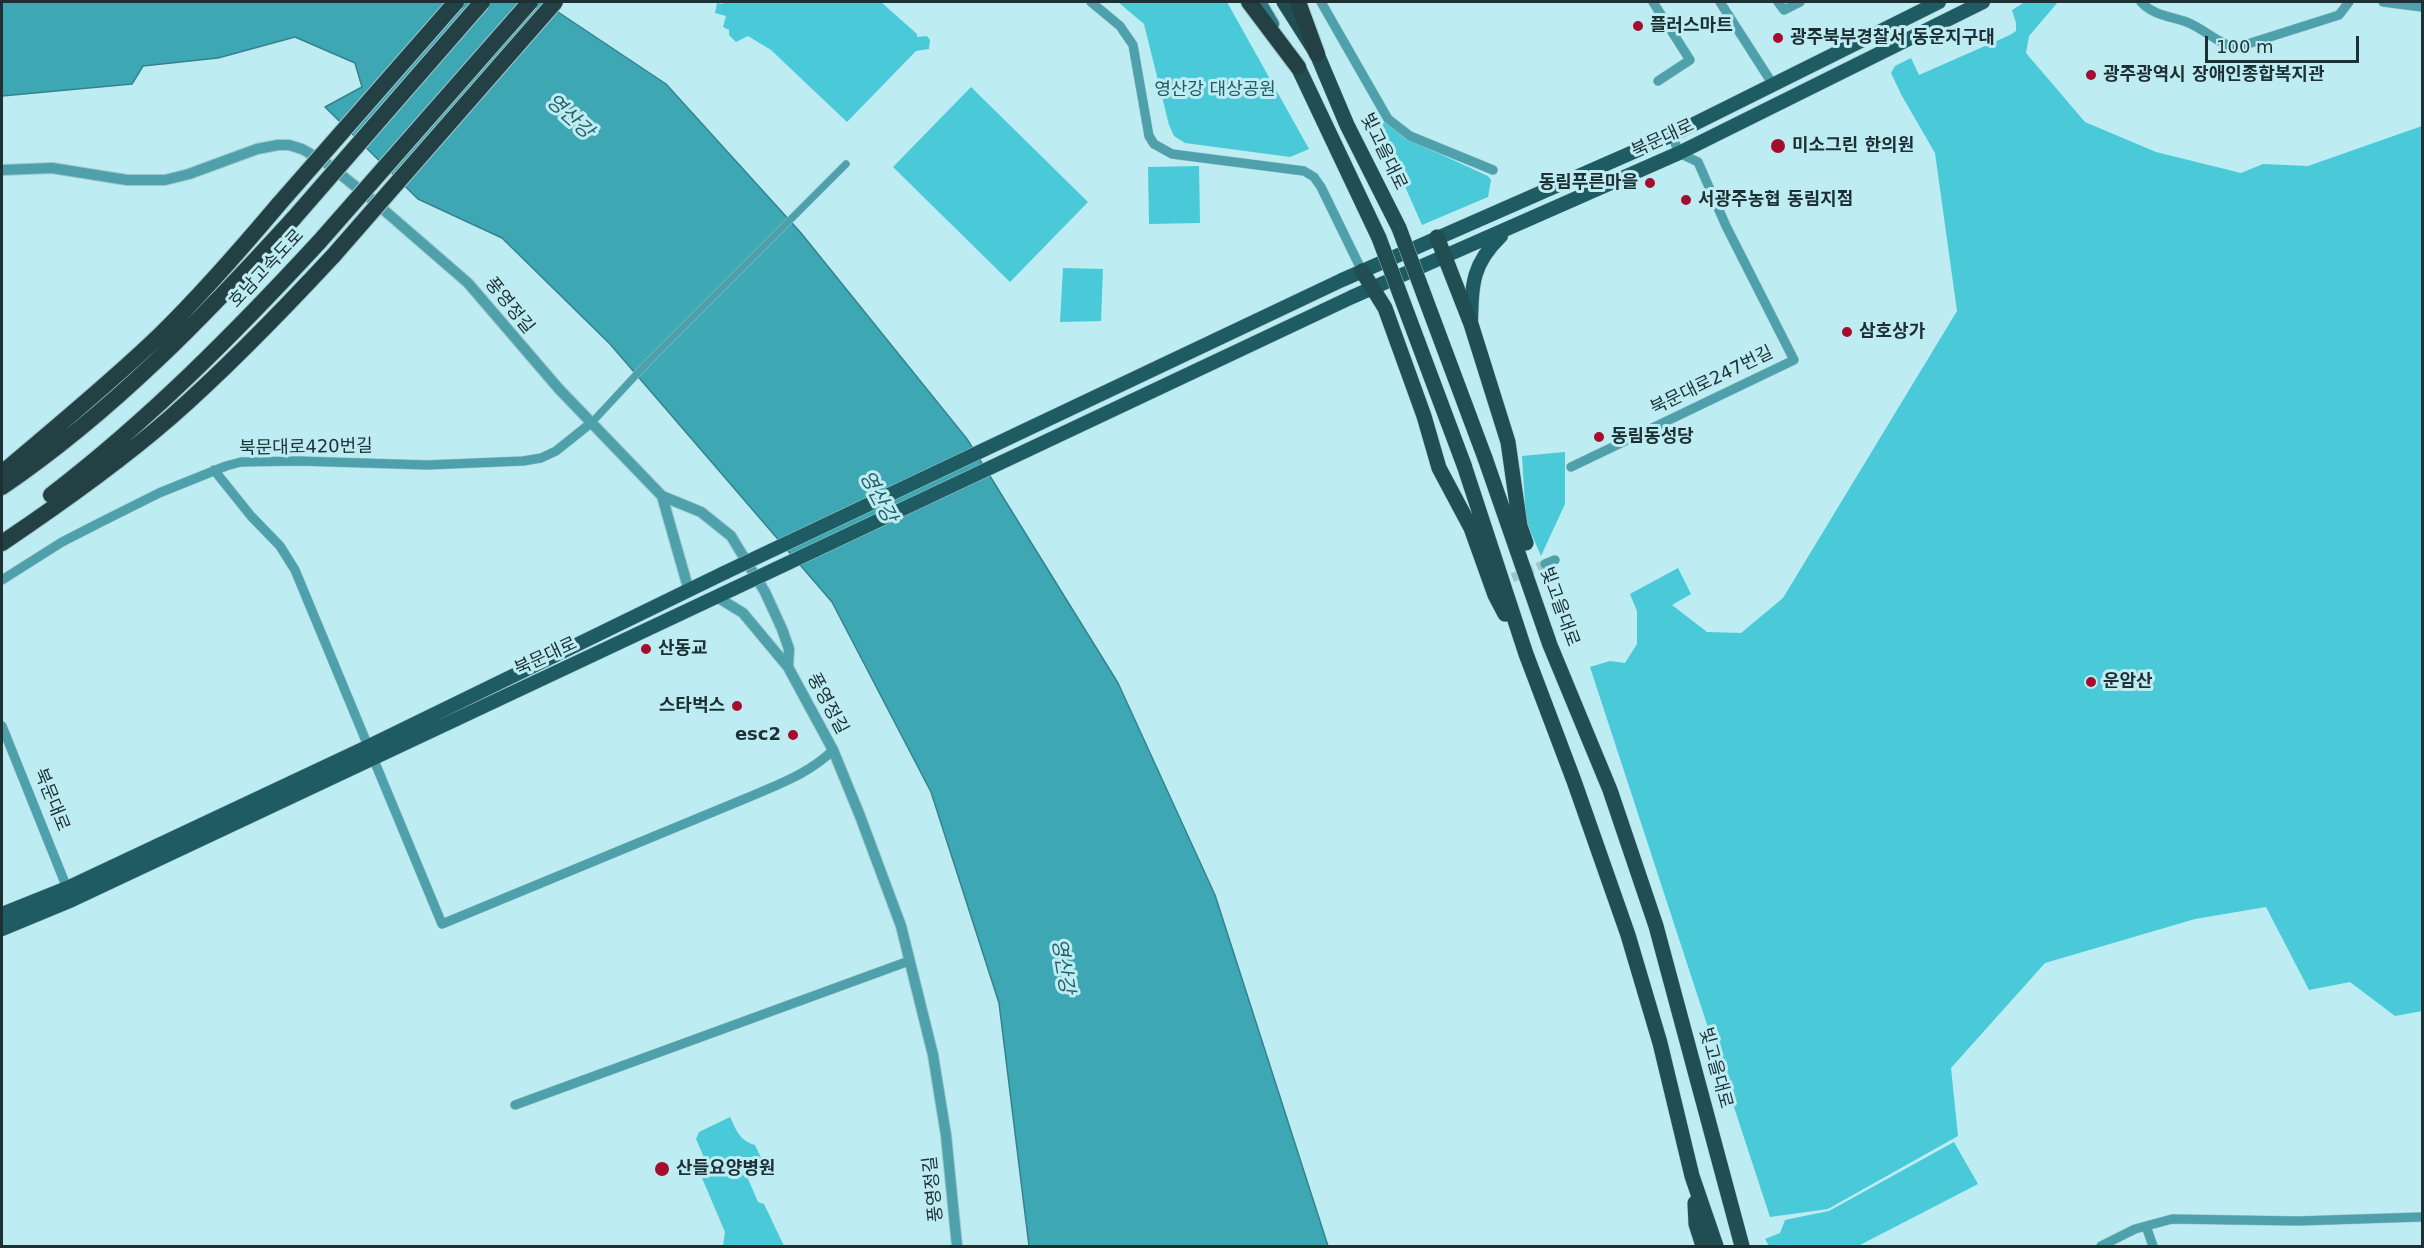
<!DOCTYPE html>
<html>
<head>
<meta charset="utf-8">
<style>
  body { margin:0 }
  #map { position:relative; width:2424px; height:1248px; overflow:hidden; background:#bdecf2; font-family:"DejaVu Sans",sans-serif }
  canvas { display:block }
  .frame { position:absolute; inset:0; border:3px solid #1e3033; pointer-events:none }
  .scale { position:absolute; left:2205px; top:36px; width:154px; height:27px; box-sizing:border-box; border:3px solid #1e3033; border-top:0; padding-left:8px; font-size:18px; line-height:21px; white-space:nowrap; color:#1e3033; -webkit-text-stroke:4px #bdecf2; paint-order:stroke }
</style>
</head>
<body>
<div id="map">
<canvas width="2424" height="1248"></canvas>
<div class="frame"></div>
<div class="scale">100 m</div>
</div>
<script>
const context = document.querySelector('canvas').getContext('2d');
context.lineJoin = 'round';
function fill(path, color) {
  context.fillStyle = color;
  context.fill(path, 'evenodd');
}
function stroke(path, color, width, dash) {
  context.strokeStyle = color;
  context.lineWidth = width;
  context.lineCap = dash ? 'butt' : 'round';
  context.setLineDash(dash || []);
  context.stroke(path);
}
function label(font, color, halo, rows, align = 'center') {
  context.font = font + ' "DejaVu Sans","Noto Sans KR",sans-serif';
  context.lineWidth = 6;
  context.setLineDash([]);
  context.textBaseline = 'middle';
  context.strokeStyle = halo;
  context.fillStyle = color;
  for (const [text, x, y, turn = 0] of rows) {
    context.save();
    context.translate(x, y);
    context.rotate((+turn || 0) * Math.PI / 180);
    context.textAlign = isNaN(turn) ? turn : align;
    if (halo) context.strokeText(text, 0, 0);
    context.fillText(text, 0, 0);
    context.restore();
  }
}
const green = new Path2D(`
  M723 2H881L917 34V37L927 36 930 40 929 49 916 51 847 122 771 50 748 36 736 42 729 35V30L723 27 726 16 715 13 717 3 723 4Z
  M1118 2H1227L1309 149 1290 157 1185 143 1174 136 1169 125 1144 24Z
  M2025 2H2058L2029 36 2026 53 2085 122 2156 152 2241 173 2263 164 2308 166 2422 126V1011L2395 1016 2350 982 2309 990 2266 907 2195 919 2045 963 1951 1068 1958 1136 1828 1209 1770 1217 1590 667 1610 661 1625 663 1637 644V611L1630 594 1678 568 1691 594 1672 605 1707 632 1741 633 1783 598 1957 311 1935 153 1902 96 1891 73 1895 66 1911 58 1919 75 2010 35 2016 31V23L2012 10Z
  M971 87 1088 202 1010 282 893 167Z
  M1385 122 1405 138 1488 176 1491 180 1488 197 1422 225 1378 125Z
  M1199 166 1200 223 1149 224 1148 167Z
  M1063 268 1103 269 1101 321 1060 322Z
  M1565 452V504L1541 556 1526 521 1522 456Z
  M730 1117C737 1131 739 1140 755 1145L765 1166 746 1174 758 1202 764 1204 784 1246H723L725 1232 702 1178 706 1162 696 1139 699 1132Z
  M1954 1142 1978 1184 1858 1246H1769L1765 1239 1780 1233 1785 1220 1829 1211Z`);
const water = new Path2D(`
  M2 2H543L666 84 801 233 967 439 1118 683 1215 895 1328 1246H1029L999 1003 931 792 832 602 610 344 502 238 418 199 325 107 362 87 355 63 295 37 218 58 143 66 132 84 2 96Z`);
const minorTunnel = new Path2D(`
  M1500 583 1545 564`);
const pedestrian = new Path2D(`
  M596 418 648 362 846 164`);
const minor = new Path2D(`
  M1091 2 1120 26 1133 45 1149 136 1154 144 1172 154 1304 171 1314 177 1321 187 1362 271
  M1321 2 1388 119 1410 136 1493 170
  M1653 2 1690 60 1658 81
  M1720 2 1772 83
  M1778 2 1784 10 1800 2
  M2141 2C2155 17 2172 16 2189 23 2205 30 2218 43 2235 48L2339 15 2349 2
  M2383 2 2422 7
  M1571 467 1794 360 1726 226 1698 162 1679 153 1672 135
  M214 470 251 516 280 546 295 570 442 924 754 795C782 783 811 772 833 750
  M1545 564 1555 560
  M2 580 62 542 103 521 159 493 226 466 241 462 298 461 427 465 523 461 541 458 556 451 591 423
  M2 726 69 893
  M515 1105 909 961
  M2146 1226 2153 1246
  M2101 1246 2135 1229 2172 1219 2298 1221 2422 1217`);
const tertiary = new Path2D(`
  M2 170 52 168 127 180H165L189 174 257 149 278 145H289L302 149 325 162 370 198 468 283 559 389 662 496 701 512 731 536 765 592 782 629 789 649 788 667 833 750 860 816 901 926 933 1055 946 1135 957 1246
  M662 496 689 591
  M717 597 743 613 788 667`);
const secondary = new Path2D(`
  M1260 2 1273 24`);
const primary = new Path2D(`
  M1342 280 1672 135 1939 2
  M1352 297 1679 153 1983 2
  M1471 322C1472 284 1472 264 1501 236
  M2 914 67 888 369 746 726 572
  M2 929 72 900 733 589`);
const trunk = new Path2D(`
  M1284 2 1317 54 1347 125 1399 228
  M1298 67 1379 238
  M1437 237 1471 324 1508 442 1520 526 1526 543
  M1362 271 1385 308 1424 416 1439 468 1471 528 1495 595 1505 614
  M1485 458 1550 645 1610 790 1656 926 1742 1246
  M1464 465 1526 654 1574 781 1628 935 1660 1043 1692 1176 1716 1246
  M1695 1203 1696 1224 1703 1246`);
const motorway = new Path2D(`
  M1249 2 1298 67
  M1298 2 1317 54
  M2 473C55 428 109 384 160 335 202 294 241 249 279 204
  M2 487C112 412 204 317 294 218
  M51 495C149 420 236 332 320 241
  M2 543C60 504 118 463 171 417 229 366 282 311 334 255`);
const primaryBridge = new Path2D(`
  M726 572 1342 280
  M733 589 1352 297`);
const trunkBridge = new Path2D(`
  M1399 228 1485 458
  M1379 238 1464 465`);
const motorwayBridge = new Path2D(`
  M279 204 456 2
  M294 218 482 2
  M320 241 530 2
  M334 255 555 2`);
const markers = [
  [1638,26,6,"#a60c2e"],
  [1778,38,6,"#a60c2e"],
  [2091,75,6,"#a60c2e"],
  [1778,146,8,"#a60c2e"],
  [1650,183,6,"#a60c2e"],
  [1686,200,6,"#a60c2e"],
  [1847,332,6,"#a60c2e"],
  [1599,437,6,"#a60c2e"],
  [646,649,6,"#a60c2e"],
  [2091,682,6,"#a60c2e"],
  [737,706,6,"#a60c2e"],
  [793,735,6,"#a60c2e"],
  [662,1169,8,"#a60c2e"]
];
const poiNames = [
  ["플러스마트",1650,26],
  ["광주북부경찰서 동운지구대",1790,38],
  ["광주광역시 장애인종합복지관",2103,75],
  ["미소그린 한의원",1792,146],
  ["동림푸른마을",1638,183,"right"],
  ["서광주농협 동림지점",1698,200],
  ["삼호상가",1859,332],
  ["동림동성당",1611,437],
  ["산동교",658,649],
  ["운암산",2103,682],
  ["스타벅스",725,706,"right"],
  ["esc2",781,735,"right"],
  ["산들요양병원",676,1169]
];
const parkNames = [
  ["영산강 대상공원",1215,90]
];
const streetNames = [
  ["북문대로",1663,139,-25],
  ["빛고을대로",1383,152,64],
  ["호남고속도로",267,269,-47],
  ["풍영정길",509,306,51],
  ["북문대로247번길",1712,381,-26],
  ["북문대로420번길",306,448,-1],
  ["빛고을대로",1559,607,70],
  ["북문대로",546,657,-25],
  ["풍영정길",827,704,62],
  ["북문대로",51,800,68],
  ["빛고을대로",1715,1068,75],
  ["풍영정길",934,1189,-96]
];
const waterNames = [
  ["영산강",569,117,42],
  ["영산강",877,497,62],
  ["영산강",1062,966,81]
];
fill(green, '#4ac9d8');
fill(water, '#3ea7b4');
stroke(water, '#34838d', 1.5);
stroke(minorTunnel, '#9dc6cc', 9, [9, 4.5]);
stroke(pedestrian, '#9dc6cc', 8);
stroke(minor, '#9dc6cc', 10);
stroke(tertiary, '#9dc6cc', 12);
stroke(secondary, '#9dc6cc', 14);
stroke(primary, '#9dc6cc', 15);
stroke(trunk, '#9dc6cc', 16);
stroke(motorway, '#9dc6cc', 18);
stroke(pedestrian, '#4ea0aa', 7);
stroke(minor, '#4ea0aa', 9);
stroke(tertiary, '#4ea0aa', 10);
stroke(secondary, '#2e7881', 12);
stroke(primary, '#1f5b62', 14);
stroke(trunk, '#214e53', 15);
stroke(motorway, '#234044', 16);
stroke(primaryBridge, '#9dc6cc', 15, []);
stroke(trunkBridge, '#9dc6cc', 16, []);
stroke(motorwayBridge, '#9dc6cc', 18, []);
stroke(primaryBridge, '#1f5b62', 14);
stroke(trunkBridge, '#214e53', 15);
stroke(motorwayBridge, '#234044', 16);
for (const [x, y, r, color] of markers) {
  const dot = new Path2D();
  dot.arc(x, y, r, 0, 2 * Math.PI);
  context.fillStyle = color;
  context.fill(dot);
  stroke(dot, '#bdecf2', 2);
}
label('bold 18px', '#1e3033', '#bdecf2', poiNames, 'left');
label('18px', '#225b62', '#bdecf2', parkNames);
label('18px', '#1e3033', '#bdecf2', streetNames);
label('italic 20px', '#276067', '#bdecf2', waterNames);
</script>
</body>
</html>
